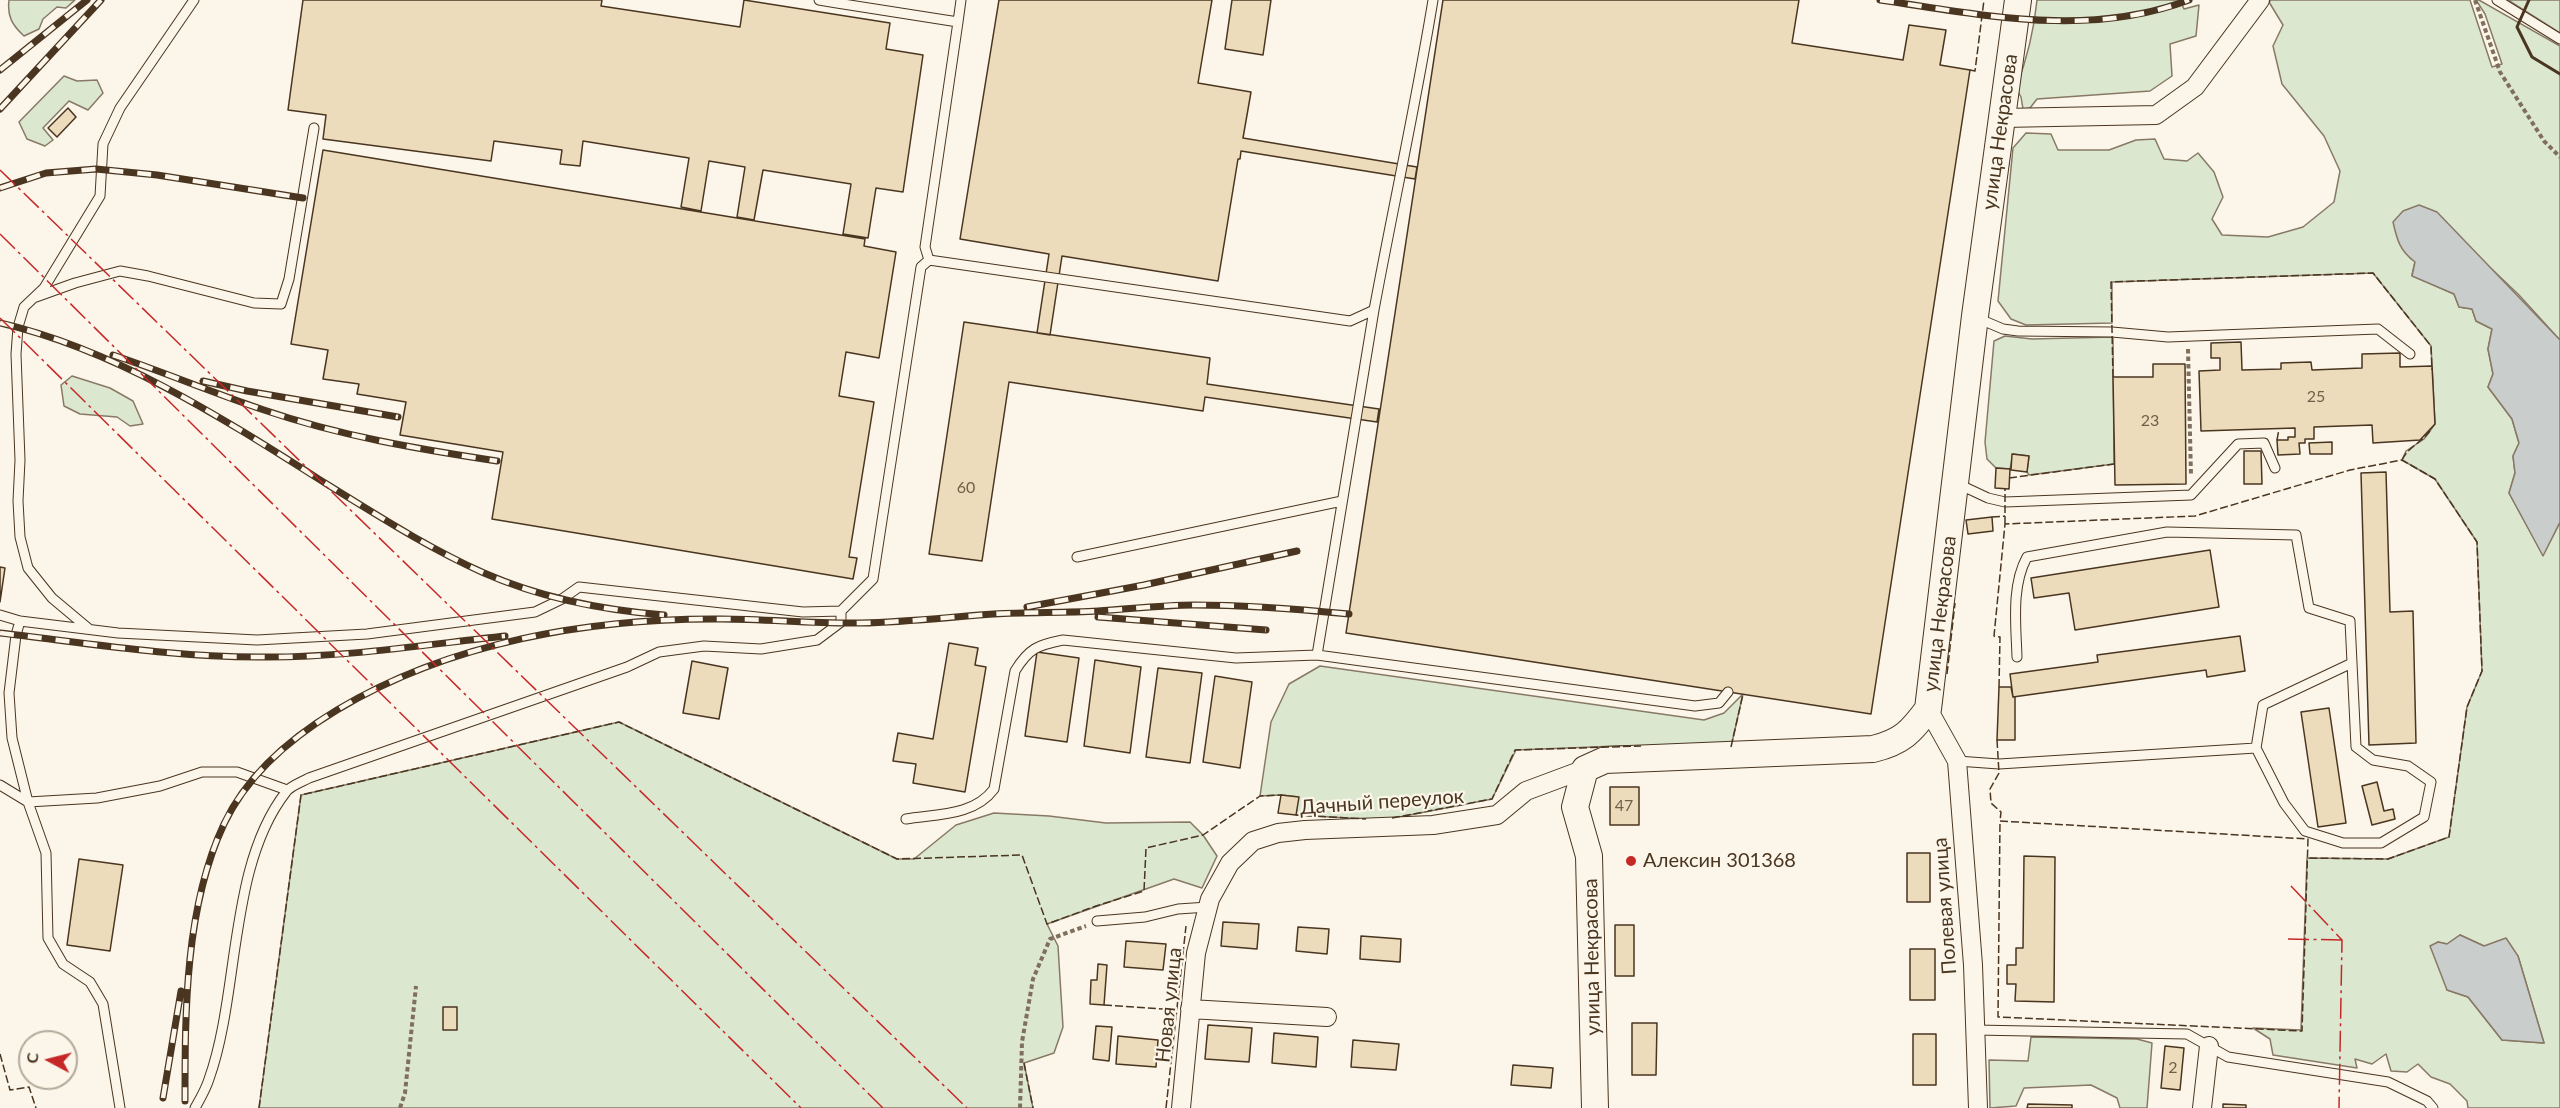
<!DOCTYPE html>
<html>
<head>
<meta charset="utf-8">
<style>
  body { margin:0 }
  #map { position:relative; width:2560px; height:1108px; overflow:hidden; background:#fbf6e9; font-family:Lato,sans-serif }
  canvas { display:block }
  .north { position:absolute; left:18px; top:1030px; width:60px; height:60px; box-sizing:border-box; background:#fbf6e9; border:2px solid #b4a999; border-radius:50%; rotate:277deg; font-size:16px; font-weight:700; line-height:24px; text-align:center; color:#4a3520 }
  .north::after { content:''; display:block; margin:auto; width:21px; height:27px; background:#c62828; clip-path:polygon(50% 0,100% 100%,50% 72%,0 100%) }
</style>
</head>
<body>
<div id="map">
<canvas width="2560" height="1108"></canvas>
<div class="north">С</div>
</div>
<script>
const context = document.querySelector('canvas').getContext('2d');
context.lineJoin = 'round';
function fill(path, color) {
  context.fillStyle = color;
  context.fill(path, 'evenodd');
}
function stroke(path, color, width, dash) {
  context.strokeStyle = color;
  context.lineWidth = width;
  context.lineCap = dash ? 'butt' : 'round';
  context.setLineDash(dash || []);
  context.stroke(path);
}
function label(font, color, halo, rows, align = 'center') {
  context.font = font + ' Lato,sans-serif';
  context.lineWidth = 4.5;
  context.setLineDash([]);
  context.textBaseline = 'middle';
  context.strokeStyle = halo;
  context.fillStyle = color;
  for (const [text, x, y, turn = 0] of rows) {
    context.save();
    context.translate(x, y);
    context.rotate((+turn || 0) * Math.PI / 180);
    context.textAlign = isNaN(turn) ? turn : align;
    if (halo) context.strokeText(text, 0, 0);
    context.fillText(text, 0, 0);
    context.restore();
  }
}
const green = new Path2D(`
  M9 0H75L66 8 57 7 43 19 39 29 24 36C12 25 7 16 9 0Z
  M2037 0H2180L2184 9 2199 5 2196 36 2170 44 2172 76 2150 91 2037 99 2030 108 2023 109 2021 97 2016 88C2027 59 2034 31 2037 0Z
  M2271 0H2470L2492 67 2502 64 2485 14 2476 0H2479L2560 46V340L2519 295 2478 256 2415 262 2412 275 2454 294 2459 307 2472 309 2476 321 2492 329 2488 349 2493 374 2488 387 2512 419 2519 443 2513 456 2515 473 2509 493 2543 555 2560 522V1108H2468L2467 1101 2450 1084 2431 1077 2418 1064 2407 1072 2391 1071 2386 1054 2372 1064 2355 1059 2357 1068 2273 1055 2270 1039 2253 1028 2301 1030 2307 858 2388 859 2449 837 2467 707 2482 671 2477 542 2435 479 2402 460 2406 451 2424 439 2435 424 2431 346 2373 273 2112 282V323L2026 325 2011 319 1998 301 2013 148 2026 133 2051 134 2058 150H2109L2136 140 2155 139 2164 159 2187 161 2198 153 2214 172 2223 197 2212 219 2222 235 2268 237 2303 227 2334 202 2340 171 2324 136 2282 84 2273 46 2283 25 2269 2ZM2460 935 2484 946 2518 956 2544 1043 2502 1040 2468 997 2447 990 2438 942 2447 944Z
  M2508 0H2560V33Z
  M64 76 77 81 97 80 103 93 88 110 69 101 43 128 53 140 45 146 27 139 19 122Z
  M2005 336 2032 339 2113 337 2114 464 2029 475 2027 472 2029 456 2013 454 2010 469 1996 468 1987 459 1985 442 1994 341Z
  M72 376 110 388 133 401 143 424 130 426 117 417 80 414 64 406 61 385Z
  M1320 666 1704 720 1724 713 1743 694 1731 747 1618 746 1516 750 1492 799 1384 820 1296 815 1298 797 1281 795 1260 796 1271 722 1289 684Z
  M619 722 897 859H914L956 825 994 813 1049 816 1106 823 1190 822 1203 835 1217 856 1202 888 1174 879 1047 924 1058 946 1063 1027 1054 1053 1024 1063 1033 1108H259L301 795Z
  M2031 1037 2137 1039 2152 1043 2147 1108H2120L2117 1098 2091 1085 2024 1088 2016 1106 1990 1108 1989 1060 2028 1061Z`);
const water = new Path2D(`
  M2419 205 2437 212 2560 340V522L2543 556 2509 493 2515 473 2513 456 2519 443 2512 419 2488 387 2493 374 2488 349 2492 329 2476 321 2472 309 2459 307 2454 294 2412 276 2415 262C2400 251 2397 240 2393 222L2403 211Z
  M2460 935 2484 946 2506 938 2518 956 2544 1043 2502 1040 2468 997 2447 990 2430 946 2438 942 2447 944Z`);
const building = new Path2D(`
  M303 0H602L601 6 740 27 744 0 890 23 886 49 923 55 903 192 876 188 868 238 843 234 851 184 763 170 754 220 737 217 745 167 709 161 701 211 681 207 689 158 583 141 580 166 560 164 562 150 494 141 491 161 323 139 326 115 288 110Z
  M999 0H1212L1198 83 1251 92 1243 138 1417 167 1415 179 1241 151 1240 159H1238L1218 281 1062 256 1050 335 1037 333 1049 254 960 239Z
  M1232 0H1271L1263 55 1225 49Z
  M1443 0H1799L1792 43 1903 60 1909 25 1946 30 1940 65 1970 70 1871 714 1346 633Z
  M68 108 76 117 57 137 48 128Z
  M323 150 865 239 864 246 896 252 879 358 846 352 839 396 874 402 849 557 857 558 853 579 492 519 503 452 400 435 406 402 357 394 359 384 323 379 328 350 291 344Z
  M964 322 1210 358 1207 384 1379 409 1377 422 1205 397 1203 411 1009 382 982 561 929 554Z
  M2241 342 2242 370 2281 369V363L2311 362 2312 370 2362 368V354L2400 353V367L2432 366 2435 424 2420 440 2373 443 2372 425 2314 427V439H2305V443H2299L2300 454 2278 455 2277 440H2288V437H2295V428L2201 431 2199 371 2220 370V358H2211V343Z
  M2153 364H2185L2186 484 2115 485 2113 377H2153Z
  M2332 442V454H2310L2309 443Z
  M2244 451H2261L2262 484H2244Z
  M2012 454 2029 456 2027 472 2011 470Z
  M1996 468 2010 469 2009 489 1995 488Z
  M2386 472 2390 612 2413 611 2416 743 2369 745 2361 473Z
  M1992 517 1993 531 1968 534 1966 520Z
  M2210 550 2219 607 2075 630 2069 593 2034 598 2031 578Z
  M0 567 5 568 0 602Z
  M2240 636 2245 671 2207 677 2206 670 2013 697 2010 674 2098 662 2097 655Z
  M949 643 978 648 975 665 986 667 965 792 913 783 916 764 893 761 898 733 933 739Z
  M1037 652 1079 658 1067 742 1025 736Z
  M1095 660 1141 667 1130 753 1084 746Z
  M692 661 728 668 719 719 683 713Z
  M1158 668 1202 673 1190 763 1146 757Z
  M1215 676 1252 682 1240 768 1203 762Z
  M1999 687H2011L2013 697H2015V740H1997Z
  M2329 708 2346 823 2318 827 2301 712Z
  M2377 782 2384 811 2393 809 2395 819 2372 825 2362 786Z
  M1610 787H1639V825H1610Z
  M1281 795 1299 797 1296 815 1278 813Z
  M1907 853H1930V902H1907Z
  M2024 856 2055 857 2054 1002 2015 1001 2016 984H2007V965H2016V948H2023Z
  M79 859 123 865 110 951 67 945Z
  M1223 922 1259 924 1257 949 1221 946Z
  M1615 925H1634V976H1615Z
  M1298 927 1329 929 1327 954 1296 951Z
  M1361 936 1401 939 1400 962 1360 959Z
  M1126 941 1166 944 1163 970 1124 967Z
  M1910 949H1935V1000H1910Z
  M1098 964 1107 965 1104 1005 1090 1004 1091 980H1097Z
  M443 1007H457V1030H443Z
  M1632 1023H1657L1656 1075H1632Z
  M1208 1025 1252 1028 1249 1062 1205 1059Z
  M1096 1026 1112 1027 1109 1061 1093 1059Z
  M1274 1033 1318 1037 1316 1067 1272 1063Z
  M1913 1034H1936V1085H1913Z
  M1118 1036 1158 1040 1156 1067 1116 1064Z
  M1353 1040 1399 1044 1396 1070 1351 1067Z
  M2165 1046 2184 1048 2180 1090 2161 1088Z
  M1513 1065 1553 1068 1551 1088 1511 1085Z
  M2028 1104 2072 1105V1108H2027Z
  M2223 1104 2246 1105V1108H2223Z`);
const path = new Path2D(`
  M2475 0 2500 72 2544 141 2560 157
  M2188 349 2191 476
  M400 1108 405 1093 416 986
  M1020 1108 1022 1042 1033 979 1050 939 1086 926`);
const service = new Path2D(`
  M819 0 837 3
  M837 0V3L958 22 925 247 929 260
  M2497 0 2560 39
  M958 22 961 0
  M36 297 75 283 120 271 148 276 254 303 281 304 289 279 314 128
  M1977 318 2003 329 2018 331 2112 332 2168 337 2378 329 2410 354
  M1956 483 1988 498 2005 502 2191 495 2238 444 2264 443 2275 468
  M1077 557 1342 501
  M0 615 20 621 118 633 257 640 367 634 535 612 562 599 579 587 803 612 841 611 873 579 921 267 929 260 1350 321 1374 310C1393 207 1416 104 1433 0
  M20 621 16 635 9 693 12 738 28 802 46 853 48 938 63 964 90 982 103 1004 120 1108
  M89 629 52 598 28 568 20 537 18 501 20 460 16 354 18 327 24 307 44 288 100 196 103 144 120 108 194 0
  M1317 655 1374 310
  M2256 748 2263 705 2352 663
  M1957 761 1999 764 2256 748 2284 803 2305 831 2343 843H2381L2424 817 2431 782 2408 766 2373 760 2356 747 2350 621 2309 608 2296 535 2167 532 2027 557C2011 586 2016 625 2017 657
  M0 785 28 802 97 798 160 786 202 772H237L287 790
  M906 819C937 814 974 816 994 789L1015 671C1029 648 1038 645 1063 640L1236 658 1317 655 1695 706 1719 703 1728 692
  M1097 921 1145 917 1178 909 1208 907
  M1975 1030 2187 1034 2228 1057 2388 1082 2427 1101 2433 1108
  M195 1108C200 1099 206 1089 209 1079 240 993 228 866 286 792 290 786 302 782 309 778L627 667 659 652 704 646 761 649 817 640 841 622V611`);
const minor = new Path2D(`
  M2003 118 2156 115 2195 87 2260 0
  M1928 709 1957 761 1973 965 1978 1108
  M1190 1009 1327 1017
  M1181 1108 1196 953 1210 899 1230 863 1253 841 1278 833 1305 830 1433 825 1497 815 1526 791 1585 769
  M2202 1108 2209 1046`);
const secondary = new Path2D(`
  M1595 1108 1589 856 1575 807 1585 769 1605 760 1873 749C1902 742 1911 732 1928 709L1975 316 2018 0`);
const rail = new Path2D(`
  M1880 0C1985 15 2087 38 2189 0
  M0 70 87 0
  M0 109 101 0
  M0 188 46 173 96 169 157 175 303 198
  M0 323C117 350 224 419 325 483 377 515 428 548 484 573 541 598 602 610 664 615
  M113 355C164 372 213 393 264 410 340 436 418 449 497 461
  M203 381 247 391 398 417
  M1027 607 1144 585 1297 551
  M1098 617 1266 630
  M0 633C86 643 172 657 259 657 341 658 423 645 505 636
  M163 1098 181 991
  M185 1101C185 1011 185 907 224 824 247 775 292 737 337 710 450 642 590 618 721 619 768 619 815 624 861 623 906 622 950 617 994 614 1029 612 1063 613 1098 611 1130 609 1162 605 1194 605 1246 605 1297 609 1349 614`);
const fence = new Path2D(`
  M1970 70 1975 71 1984 0
  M2113 377 2111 282 2373 273 2431 346 2432 370
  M2277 440 2279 429
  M2402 460C2408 447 2421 443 2430 431
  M2009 478 2114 464
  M1992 517 2005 516
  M2005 524V488
  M1947 674 1955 603
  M1999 687 2000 637 1994 636 2005 524 2195 516 2350 470 2402 460 2435 479 2477 542 2482 671 2467 707 2449 837 2388 859 2307 858
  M1997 740 1999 773 1990 789 1991 803 2001 812 2000 821
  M1731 747 1743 694
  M1296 815 1366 819
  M1392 818 1492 799 1515 750 1641 746
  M2000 821 2308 839 2302 1031 1998 1017Z
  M1104 1005 1177 1010
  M0 1054 10 1090 29 1087 36 1108
  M1024 1063 1033 1108
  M259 1108 301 795 619 722 897 859 1022 855 1047 924 1096 906 1144 891 1146 848 1203 835 1260 796 1281 795
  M1166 1108 1186 926`);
const wall = new Path2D(`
  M2529 0 2517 27 2532 57 2560 74`);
const power = new Path2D(`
  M0 170 967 1108
  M0 234 883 1108
  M0 318 801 1108
  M2291 886 2342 940 2339 1108
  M2288 939 2342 940`);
const markers = [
  [1631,861,6,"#c62828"]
];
const numberNames = [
  ["25",2316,397],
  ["23",2150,421],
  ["60",966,488],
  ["47",1624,806],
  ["2",2173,1068]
];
const streetNames = [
  ["улица Некрасова",2000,132,-82],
  ["улица Некрасова",1940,614,-83],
  ["Дачный переулок",1382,802,-4],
  ["Полевая улица",1945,906,-94],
  ["улица Некрасова",1592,957,-91],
  ["Новая улица",1169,1005,-84]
];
const poiNames = [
  ["Алексин 301368",1643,861]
];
fill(green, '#dce7d0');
stroke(green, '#887966', 1.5);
fill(water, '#c9cecd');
stroke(water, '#887966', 1.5);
fill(building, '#ecdcbc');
stroke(building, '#4a3520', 1.5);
stroke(service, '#4a3520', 11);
stroke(minor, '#4a3520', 20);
stroke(secondary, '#4a3520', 28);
stroke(path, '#7f6f5c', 4, [4.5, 3]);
stroke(service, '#fbf6e9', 9);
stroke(minor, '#fbf6e9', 18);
stroke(secondary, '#fbf6e9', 26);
stroke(rail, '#4a3520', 7);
stroke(rail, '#fbf6e9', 4.5, [14]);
stroke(fence, '#4a3520', 1.5, [8, 3]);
stroke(wall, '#4a3520', 3);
stroke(power, '#c62828', 1.5, [21, 4.5, 3, 4.5]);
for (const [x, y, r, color] of markers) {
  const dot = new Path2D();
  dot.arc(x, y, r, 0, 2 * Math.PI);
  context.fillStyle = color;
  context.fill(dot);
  stroke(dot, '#fbf6e9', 2);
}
label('16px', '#725f47', null, numberNames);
label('20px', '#4a3520', '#fbf6e9', streetNames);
label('20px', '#4a3520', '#fbf6e9', poiNames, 'left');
</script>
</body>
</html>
